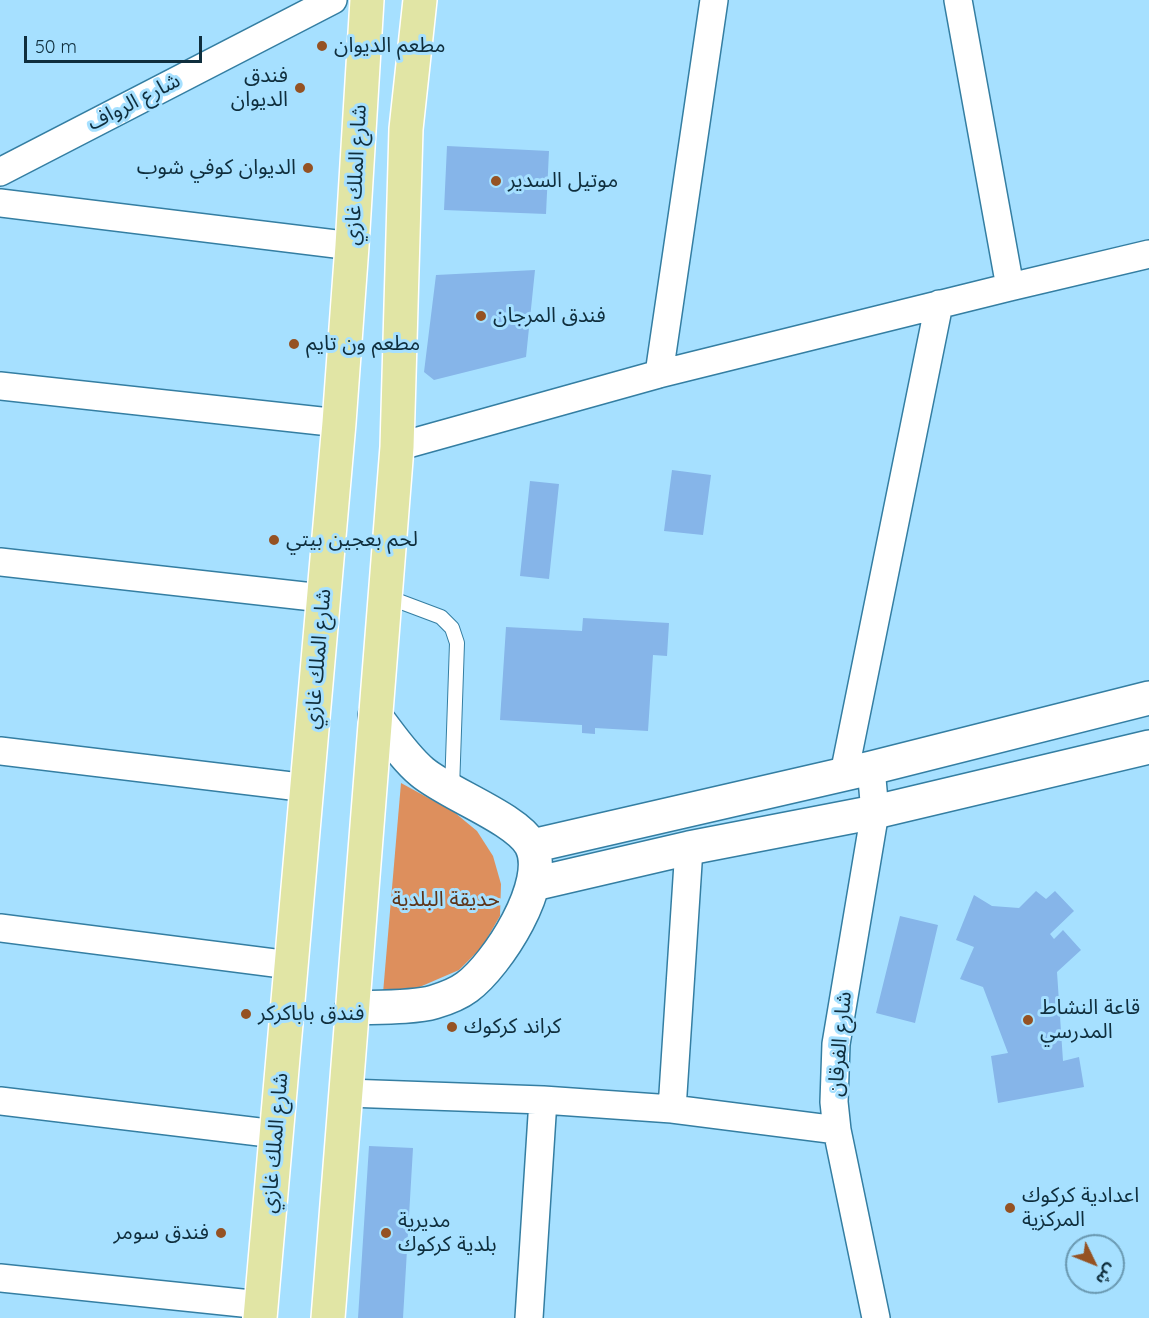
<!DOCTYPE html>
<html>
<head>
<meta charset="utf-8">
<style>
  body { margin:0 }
  #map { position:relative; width:1149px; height:1318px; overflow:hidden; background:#a6e0ff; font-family:Quicksand,"Noto Sans Arabic",sans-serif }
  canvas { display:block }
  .north { position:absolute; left:1065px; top:1234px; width:60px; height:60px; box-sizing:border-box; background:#a6e0ff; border:2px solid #6a99b1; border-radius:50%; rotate:133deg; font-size:16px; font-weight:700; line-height:24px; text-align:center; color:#0f2e3d }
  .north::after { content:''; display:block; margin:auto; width:21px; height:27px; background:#955223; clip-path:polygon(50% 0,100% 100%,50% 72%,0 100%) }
  .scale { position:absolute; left:24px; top:36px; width:178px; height:27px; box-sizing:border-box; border:3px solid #0f2e3d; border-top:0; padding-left:8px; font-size:18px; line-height:21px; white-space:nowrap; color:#0f2e3d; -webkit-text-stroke:4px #a6e0ff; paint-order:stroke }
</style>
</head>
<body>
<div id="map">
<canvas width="1149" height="1318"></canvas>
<div class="north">ش</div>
<div class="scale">50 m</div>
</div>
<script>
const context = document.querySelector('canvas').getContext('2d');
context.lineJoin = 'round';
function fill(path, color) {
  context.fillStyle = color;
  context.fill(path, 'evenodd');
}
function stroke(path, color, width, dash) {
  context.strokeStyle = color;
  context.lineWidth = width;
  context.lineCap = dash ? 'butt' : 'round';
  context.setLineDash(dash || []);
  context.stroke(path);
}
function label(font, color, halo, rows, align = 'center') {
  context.font = font + ' Quicksand,"Noto Sans Arabic",sans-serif';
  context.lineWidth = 6;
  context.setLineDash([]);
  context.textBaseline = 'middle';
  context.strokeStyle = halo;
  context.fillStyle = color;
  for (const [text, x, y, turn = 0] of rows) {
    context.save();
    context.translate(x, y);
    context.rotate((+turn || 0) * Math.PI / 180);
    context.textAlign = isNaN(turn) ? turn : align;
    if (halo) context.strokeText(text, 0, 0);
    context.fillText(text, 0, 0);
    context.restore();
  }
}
const green = new Path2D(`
  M401 783 454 812 477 831 493 856 501 884 500 916 482 947 459 970 408 992 383 993Z`);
const building = new Path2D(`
  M447 146 549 151 546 214 444 210Z
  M535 270 526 357 434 380 424 372 436 275Z
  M672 470 711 475 703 535 664 531Z
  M530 481 559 484 549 579 520 576Z
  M583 618 669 623 667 656 653 655 648 731 595 728V734L582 733V725L500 720 506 627 582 631Z
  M1036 891 1046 899 1055 891 1074 911 1050 934 1054 939 1063 930 1081 950 1057 972 1063 1061 1079 1057 1084 1087 998 1103 991 1056 1008 1053 983 987 960 979 974 947 956 940 974 895 992 906 1019 908Z
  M900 916 938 925 915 1023 876 1013Z
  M369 1146 413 1148 403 1318H358Z`);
const service = new Path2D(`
  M385 596 441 617 452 628 457 643 452 789`);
const minor = new Path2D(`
  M958 0 1010 287
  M0 172 333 0
  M0 203 352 246
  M659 374 714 0
  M0 386 339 423
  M397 447 659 374 1010 287 1149 254
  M0 562 322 598
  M0 751 308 788
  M871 768 875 812 836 1044 834 1102 837 1130 876 1318
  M844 774 939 304
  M689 848 672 1109 837 1130
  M0 928 290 965
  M347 1093 543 1100 672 1109
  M0 1101 276 1134
  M0 1278 261 1305
  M529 1318 543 1100`);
const secondary = new Path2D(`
  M532 846 871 768 1149 698
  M534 884 689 848 875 812 1149 747
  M352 1008C374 1007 414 1008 434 1002 444 999 459 993 467 987 497 965 551 882 531 845 516 818 448 794 422 772 405 758 389 734 375 716`);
const primary = new Path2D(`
  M260 1318 339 423 352 246 367 0
  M328 1318 397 447 406 129 420 0`);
const markers = [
  [322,46,6,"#955223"],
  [300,88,6,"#955223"],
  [308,168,6,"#955223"],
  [496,181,6,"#955223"],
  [481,316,6,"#955223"],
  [294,344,6,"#955223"],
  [274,540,6,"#955223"],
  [246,1014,6,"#955223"],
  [1028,1020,6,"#955223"],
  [452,1027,6,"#955223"],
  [1010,1208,6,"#955223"],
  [221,1233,6,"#955223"],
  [386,1233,6,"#955223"]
];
const poiNames = [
  ["مطعم الديوان",334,46],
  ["فندق",288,76,"right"],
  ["الديوان",288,100,"right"],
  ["الديوان كوفي شوب",296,168,"right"],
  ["موتيل السدير",508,181],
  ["فندق المرجان",493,316],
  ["مطعم ون تايم",306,344],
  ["لحم بعجين بيتي",286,540],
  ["قاعة النشاط",1040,1008],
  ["المدرسي",1040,1032],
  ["فندق باباكركر",258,1014],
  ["كراند كركوك",464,1027],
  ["اعدادية كركوك",1022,1196],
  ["المركزية",1022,1220],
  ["مديرية",398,1221],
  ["بلدية كركوك",398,1245],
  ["فندق سومر",209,1233,"right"]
];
const streetNames = [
  ["شارع الرواف",134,102,-27],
  ["شارع الملك غازي",356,175,-87],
  ["شارع الملك غازي",318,659,-85],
  ["شارع الفرقان",840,1044,-85],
  ["شارع الملك غازي",275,1143,-85]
];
const parkNames = [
  ["حديقة البلدية",446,900]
];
fill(green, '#dd8f5d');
fill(building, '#86b5e9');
stroke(service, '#347ea2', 16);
stroke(minor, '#347ea2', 30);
stroke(secondary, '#347ea2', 36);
stroke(primary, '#fff', 36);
stroke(service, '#fff', 14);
stroke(minor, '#fff', 27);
stroke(secondary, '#fff', 33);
stroke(primary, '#e1e5a5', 33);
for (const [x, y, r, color] of markers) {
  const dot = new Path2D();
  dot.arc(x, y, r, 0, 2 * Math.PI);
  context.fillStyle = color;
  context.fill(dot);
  stroke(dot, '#a6e0ff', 2);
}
label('21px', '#0f2e3d', '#a6e0ff', poiNames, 'left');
label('21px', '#0f2e3d', '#a6e0ff', streetNames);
label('21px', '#5d3419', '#a6e0ff', parkNames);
</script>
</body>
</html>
